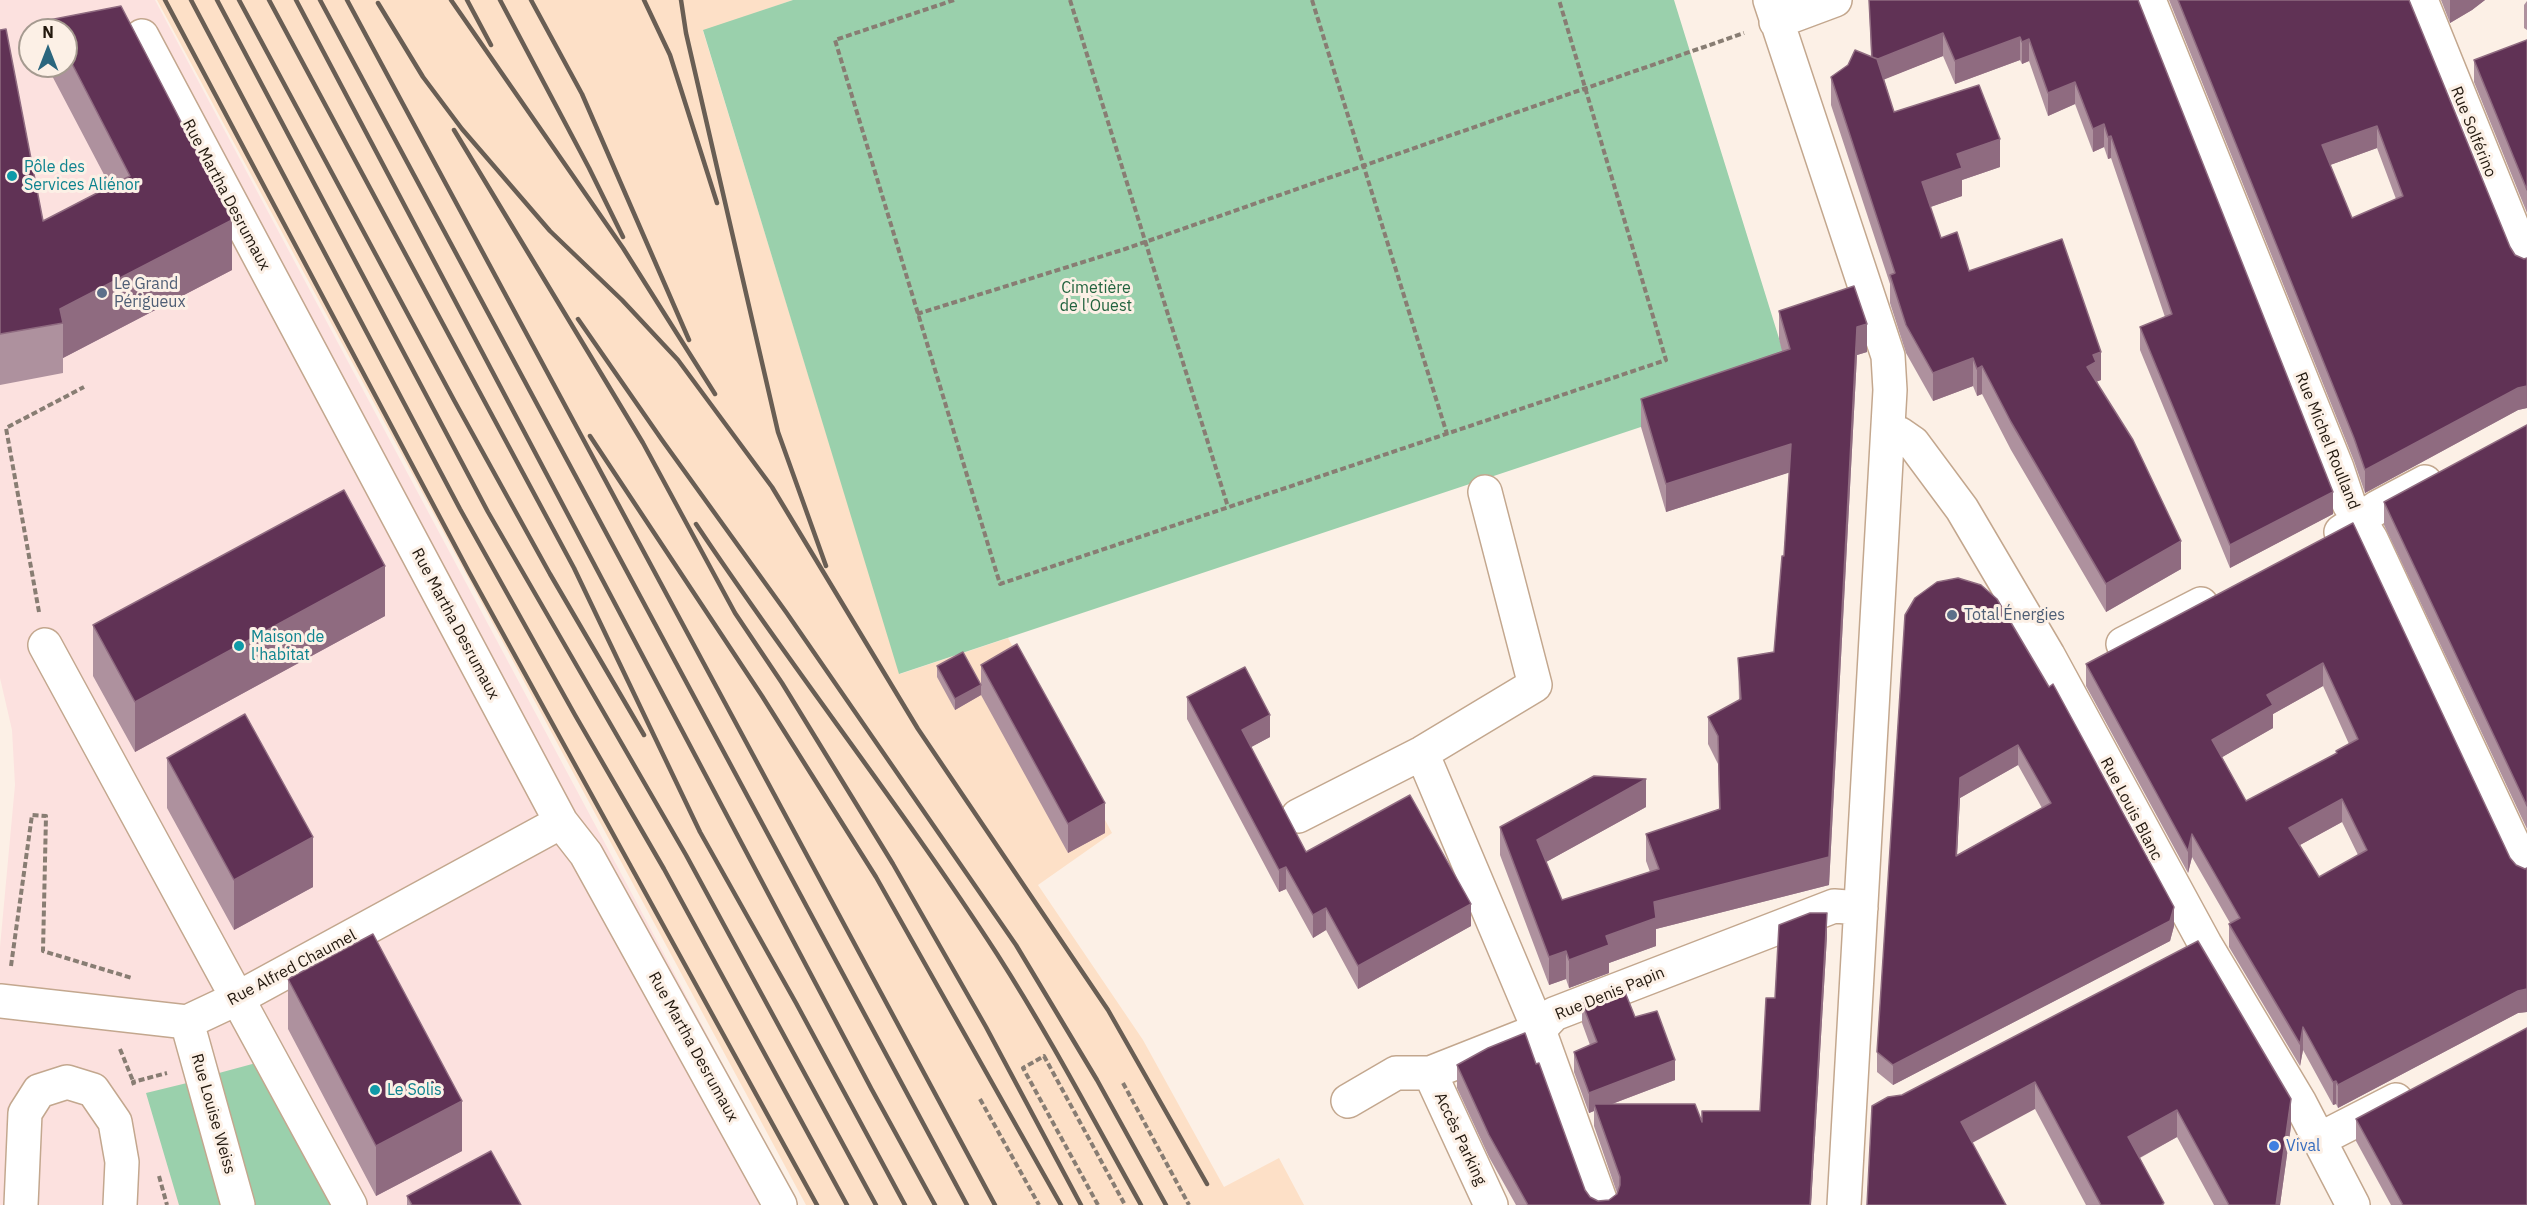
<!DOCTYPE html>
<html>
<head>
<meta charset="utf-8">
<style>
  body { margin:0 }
  #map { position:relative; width:2527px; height:1205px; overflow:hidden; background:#fcf0e6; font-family:"IBM Plex Sans",sans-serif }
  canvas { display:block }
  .north { position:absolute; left:18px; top:18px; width:60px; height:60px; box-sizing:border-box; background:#fcf0e6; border:2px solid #a59a90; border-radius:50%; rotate:0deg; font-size:16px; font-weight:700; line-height:24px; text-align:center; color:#22180e }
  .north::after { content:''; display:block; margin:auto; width:21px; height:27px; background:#2b667e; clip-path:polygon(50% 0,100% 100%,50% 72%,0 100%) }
</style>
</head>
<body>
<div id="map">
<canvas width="2527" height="1205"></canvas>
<div class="north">N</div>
</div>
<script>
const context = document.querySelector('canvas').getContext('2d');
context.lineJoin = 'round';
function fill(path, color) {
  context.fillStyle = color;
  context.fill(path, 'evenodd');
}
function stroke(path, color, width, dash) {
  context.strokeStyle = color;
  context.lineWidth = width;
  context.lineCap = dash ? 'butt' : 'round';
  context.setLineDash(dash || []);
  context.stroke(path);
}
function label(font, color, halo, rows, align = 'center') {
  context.font = font + ' "IBM Plex Sans",sans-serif';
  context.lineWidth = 6;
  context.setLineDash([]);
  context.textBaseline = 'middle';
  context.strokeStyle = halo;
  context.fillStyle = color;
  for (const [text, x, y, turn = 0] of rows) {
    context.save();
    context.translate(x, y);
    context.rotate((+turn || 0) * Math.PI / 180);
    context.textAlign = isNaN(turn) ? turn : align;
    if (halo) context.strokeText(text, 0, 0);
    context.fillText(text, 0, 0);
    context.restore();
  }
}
const commercial = new Path2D(`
  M0 0H155L798 1205H0V947L15 785 12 730 0 678ZM30 30H66V66H30Z`);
const built = new Path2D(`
  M157 0H793L703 31 900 674 1008 638 1112 833 1038 885 1143 1040 1224 1187 1279 1158 1304 1205H806Z`);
const green = new Path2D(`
  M793 0H1674L1791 377 899 674 703 30Z
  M256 1063 335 1205H254L219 1073Z
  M187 1083 221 1205H179L146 1093Z`);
const path = new Path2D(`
  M954 0 835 40 1000 584 1666 360 1559 0
  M1070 0 1228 507
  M1312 0 1447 434
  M917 314 1125 249 1744 33
  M39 612 6 428 84 387
  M11 966 32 815 46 816 43 951 132 978
  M120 1049 133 1081
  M1123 1083 1189 1205
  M134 1085 133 1082 167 1073
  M980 1099 1039 1205
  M159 1176 167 1205
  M1098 1205 1023 1068 1044 1056 1125 1205`);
const minor = new Path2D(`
  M1770 0 1888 356 1890 390 1844 1205
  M2149 0 2337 468 2349 504 2371 539 2527 873
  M2421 0 2527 263
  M1776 22 1835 0
  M142 36 561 822 586 854 780 1205
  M1889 432 1900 434 1913 443 1962 509 2048 655 2205 944 2300 1103 2353 1205
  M2341 532 2378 507 2425 482
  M2123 644 2201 604
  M45 645 350 1205
  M1298 816 1422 753 1535 685 1485 492
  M0 1001 187 1022 238 998 561 822
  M187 1022 238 1205
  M1430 1073 1491 1205
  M1348 1101 1396 1073H1430L1539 1030 1422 753
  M2320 1139 2396 1100
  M21 1205 25 1113 39 1091 67 1082 93 1090 115 1122 122 1162 120 1205
  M1602 1205 1539 1030 1554 1014 1834 906 1861 908`);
const rail = new Path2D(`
  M165 0 469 572 817 1205
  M191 0 460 509 575 715 664 869 847 1205
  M217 0 488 512 686 855 876 1205
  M239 0 455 402 550 574 644 735
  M269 0 574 568 700 832 796 1003 905 1205
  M296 0 872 1090 935 1205
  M320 0 967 1205
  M347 0 995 1205
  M451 0 623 248 715 394
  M467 0 491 45
  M500 0 589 168 623 237
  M531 0 582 94 689 340
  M644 0 670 55 717 203
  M681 0 686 33 778 432 826 566
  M378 3 423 77 462 129 550 231 622 300 678 360 772 487 918 729 1108 1010 1207 1184
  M454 130 643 443 735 613 782 683 893 864 986 1027 1081 1205
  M578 319 662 440 786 612 1016 945 1097 1080 1166 1205
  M590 436 762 696 876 877 1061 1205
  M696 524C793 670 902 807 997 954 1049 1035 1094 1121 1141 1205`);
const wall = new Path2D(`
  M1869 0H2138L2333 514 2230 568 2140 350V327L2165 317 2111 158 2108 159 2104 147 2093 152 2075 104 2048 116 2029 61 2022 64 2020 60 1955 84 1943 56 1884 79 1894 112 2000 167 1962 180V196L1930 207 1941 238 1969 271 2101 380 2097 381 2181 569 2106 612 2011 450 1982 394 1977 396 1973 386 1933 401 1906 353 1890 303V284L1831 105V77L1871 56Z
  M2169 0H2409L2510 247 2515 255 2524 259 2527 258V408L2518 410 2365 493 2354 461ZM2377 148 2396 199 2352 218 2330 165Z
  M2441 0H2485L2472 10 2450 23Z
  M2527 1V30L2524 28V5Z
  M121 6 232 220V270L63 358V373L0 385V30L6 29 43 221 110 186 49 70V66H66V30H49V20Z
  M2527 40V213L2474 82V60Z
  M1779 311 1867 352 1857 355 1829 885 1656 929V946L1609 963V973L1569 988 1566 979 1549 985 1500 855V827L1646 807 1546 862 1562 900 1650 872 1646 861V834L1719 809 1718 764 1708 744V717L1739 700 1738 658 1774 652 1784 556 1790 472 1666 512 1641 427V399L1782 351 1779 339Z
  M2527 425V829L2384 525V502Z
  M2353 523 2510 858 2516 865 2525 869 2527 868V1012L2518 1013 2338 1108 2336 1104 2333 1105 2303 1050 2300 1066 2229 947V924L2230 923 2192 857 2188 873 2086 686V664ZM2323 686 2349 744 2336 751V754L2246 801 2222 757 2273 728V714ZM2342 822 2358 855 2319 877 2300 845Z
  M1909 607 2174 926 2170 941 1893 1085 1877 1072V1052ZM2018 765 2042 808 1957 855 1960 798Z
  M385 616 135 752 93 676V625Z
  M981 665 1105 833 1068 853 981 695 955 710 937 677V666L981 684Z
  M1187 697 1270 737 1251 747 1306 852 1471 926 1358 989 1326 930 1313 938 1286 889 1279 892 1187 719Z
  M167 758 313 887 234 930 167 808Z
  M1827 936 1811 1205H1516L1489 1157 1457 1088V1065L1585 1190 1590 1197 1598 1201 1609 1200 1617 1194V1193L1594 1126V1111L1589 1113 1574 1072V1052L1590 1045 1582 1023V1003L1635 1017 1675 1080 1612 1104 1702 1122 1760 1111 1775 998Z
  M2198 941 2291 1126 2280 1205H2214L2177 1137 2140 1158 2164 1205H2086L2035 1109 1902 1095Z
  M288 979 462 1151 376 1196 288 1029Z
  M2356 1119 2527 1205H2391L2356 1141Z
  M407 1196 521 1205H407Z`);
const shadedWall = new Path2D(`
  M2450 0H2485L2472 10 2450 23Z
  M1943 33V56L1873 84V61Z
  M2020 37V60L1955 84V61Z
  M2029 39V61L2022 64V42Z
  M2075 82V104L2048 116V93Z
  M2104 124V147L2093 152V129Z
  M2377 126V148L2322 168V145Z
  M2111 136V158L2108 159V137Z
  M2000 139V167L1962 180V196L1922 210V182L1957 154Z
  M232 220V270L63 358V323L60 309Z
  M1867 324V352L1857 355 1829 885 1656 929V946L1609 963V973L1569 988V960L1606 936 1654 902 1829 857 1857 327Z
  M2101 352V380L2096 382 2087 367 2093 355Z
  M1973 358V386L1933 401V373Z
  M1982 366V394L1977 396V369Z
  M2527 386V408L2518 410 2365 493V470L2518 388Z
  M1791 444V472L1666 512V484Z
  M2333 492V514L2230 568V545Z
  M2181 541V569L2106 612V584Z
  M385 566V616L135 752V702Z
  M2323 663V686L2273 714V728L2212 763V740L2267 695Z
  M981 685V695L955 710V699Z
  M1270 715V737L1242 752V730Z
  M2018 745V765L1960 798 1956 876V856L1960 778Z
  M1646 779V807L1537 867V840Z
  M2342 799V822L2289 851V828Z
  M1105 803V833L1068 853V824Z
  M2192 834V857L2188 873V851Z
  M313 837V887L234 930V880Z
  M1286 867V889L1279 892V870Z
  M1471 904V926L1358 989V966Z
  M2174 907V926L2170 941 1893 1085V1065Z
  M1326 908V930L1313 938V915Z
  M1827 913V936L1811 1205H1810Z
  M1566 951V979L1549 985V957Z
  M2527 989V1012L2518 1013 2338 1108V1085L2518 991Z
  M2303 1027V1050L2300 1066V1044Z
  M1675 1060V1080L1596 1110 1594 1104V1111L1589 1113V1093Z
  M2336 1081V1104L2333 1105V1082Z
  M2035 1082V1109L1961 1149V1122Z
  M2291 1099V1126L2280 1205H2276Z
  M462 1101V1151L376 1196V1146Z
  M2177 1110V1137L2128 1164V1137Z`);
const building = new Path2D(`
  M1869 0H2138L2333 492 2230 545 2140 327 2172 314 2111 136 2108 137 2104 124 2093 129 2075 82 2048 93 2029 39 2022 42 2020 37 1955 61 1943 33 1878 59 1872 57Z
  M2178 0H2409L2510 247 2515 255 2524 259 2527 258V386L2518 388 2365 470 2354 438ZM2377 126 2403 196 2352 218 2322 145Z
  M121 6 232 220 60 309 63 323 0 334V30L6 29 43 221 130 176 66 52V30H54L49 20Z
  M2527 40V190L2474 60Z
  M1855 50 1877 59 1894 112 1979 85 2000 139 1957 154 1962 168 1922 182 1941 238 1957 232 1969 271 2062 239 2101 352 2093 355 2096 362 2087 367 2133 440 2181 541 2106 584 2011 422 1982 366 1977 369 1973 358 1933 373 1906 325 1890 275 1895 273 1831 77 1848 65Z
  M1854 286 1867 324 1857 327 1829 857 1654 902 1656 918 1606 936 1609 945 1569 960 1566 951 1549 957 1500 827 1594 776 1646 779 1537 840 1562 900 1659 869 1646 834 1720 809 1718 736 1708 717 1741 699 1738 658 1774 652 1782 556H1784L1791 444 1666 484 1641 399 1790 349 1779 311Z
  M2527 425V806L2384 502Z
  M344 490 385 566 135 702 93 625Z
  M2353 523 2510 858 2516 865 2525 869 2527 868V989L2518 991 2338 1085 2336 1081 2333 1082 2303 1027 2300 1044 2229 924 2240 918 2192 834 2188 851 2086 664ZM2323 663 2358 739 2336 751 2337 753 2246 801 2212 740 2273 705 2267 695ZM2342 799 2367 850 2319 877 2289 828Z
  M1958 578 1981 585 1997 599 2049 687 2053 684 2174 907 2170 921 1893 1065 1877 1052 1905 615 1915 598 1937 582ZM2018 745 2051 803 1956 856 1960 778Z
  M1017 644 1105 803 1068 824 981 665Z
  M963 652 981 685 955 699 937 666Z
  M1245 667 1270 715 1242 730 1306 852 1410 795 1471 904 1358 966 1326 908 1313 915 1286 867 1279 870 1187 697Z
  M245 714 313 837 234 880 167 758Z
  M1810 913H1827L1810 1205H1528L1489 1135 1457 1065 1488 1048 1525 1033 1536 1064 1539 1063 1585 1190 1590 1197 1598 1201 1609 1200 1617 1194 1620 1185V1177L1594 1104H1695L1702 1122V1111H1760L1766 998H1775L1779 925Z
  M373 934 462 1101 376 1146 288 979Z
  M2198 941 2291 1099 2276 1205H2229L2177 1110 2128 1137 2164 1203 2161 1205H2101L2035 1082 1961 1122 2006 1205H1867L1872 1106 1888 1097 1902 1095Z
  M1623 987 1635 1017 1657 1011 1675 1060 1589 1093 1574 1052 1597 1042 1582 1003Z
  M2527 1028V1205H2403L2356 1119Z
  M491 1151 521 1205H412L407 1196Z`);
const markers = [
  [12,176,6,"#0f9aa8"],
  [102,293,6,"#5c6f8a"],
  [1952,615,6,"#5c6f8a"],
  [239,646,6,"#0f9aa8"],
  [375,1090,6,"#0f9aa8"],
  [2274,1146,6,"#3f7fe0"]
];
const streetNames = [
  ["Rue Solférino",2473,132,68],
  ["Rue Martha Desrumaux",226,195,62],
  ["Rue Michel Roulland",2327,441,68],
  ["Rue Martha Desrumaux",455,624,62],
  ["Rue Louis Blanc",2131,809,62],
  ["Rue Alfred Chaumel",292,968,-28],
  ["Rue Denis Papin",1610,994,-22],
  ["Rue Martha Desrumaux",693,1047,61],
  ["Rue Louise Weiss",213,1114,74],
  ["Accès Parking",1460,1139,65]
];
const cultureNames = [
  ["Pôle des",24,167],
  ["Services Aliénor",24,185],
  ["Maison de",251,637],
  ["l'habitat",251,655],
  ["Le Solis",387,1090]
];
const serviceNames = [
  ["Le Grand",114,284],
  ["Périgueux",114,302],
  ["Total Énergies",1964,615]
];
const parkNames = [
  ["Cimetière",1096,288],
  ["de l'Ouest",1096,306]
];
const shopNames = [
  ["Vival",2286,1146]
];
fill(commercial, '#fce1df');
fill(built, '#fde0c7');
fill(green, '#9ad0ac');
stroke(minor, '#c3a78e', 36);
stroke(path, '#887d73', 4, [6, 3]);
stroke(minor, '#fff', 33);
stroke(rail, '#695e54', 4.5);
fill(wall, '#ae919e');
fill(shadedWall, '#8f6b80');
fill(building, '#603255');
stroke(building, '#8f6b80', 1.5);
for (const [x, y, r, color] of markers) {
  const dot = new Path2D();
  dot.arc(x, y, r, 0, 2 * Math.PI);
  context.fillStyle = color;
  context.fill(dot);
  stroke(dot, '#fcf0e6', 2);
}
label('16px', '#22180e', '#fcf0e6', streetNames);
label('16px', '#0d838f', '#fcf0e6', cultureNames, 'left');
label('16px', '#4e5e75', '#fcf0e6', serviceNames, 'left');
label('16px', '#21633e', '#fcf0e6', parkNames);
label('16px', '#366cbe', '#fcf0e6', shopNames, 'left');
</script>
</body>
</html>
